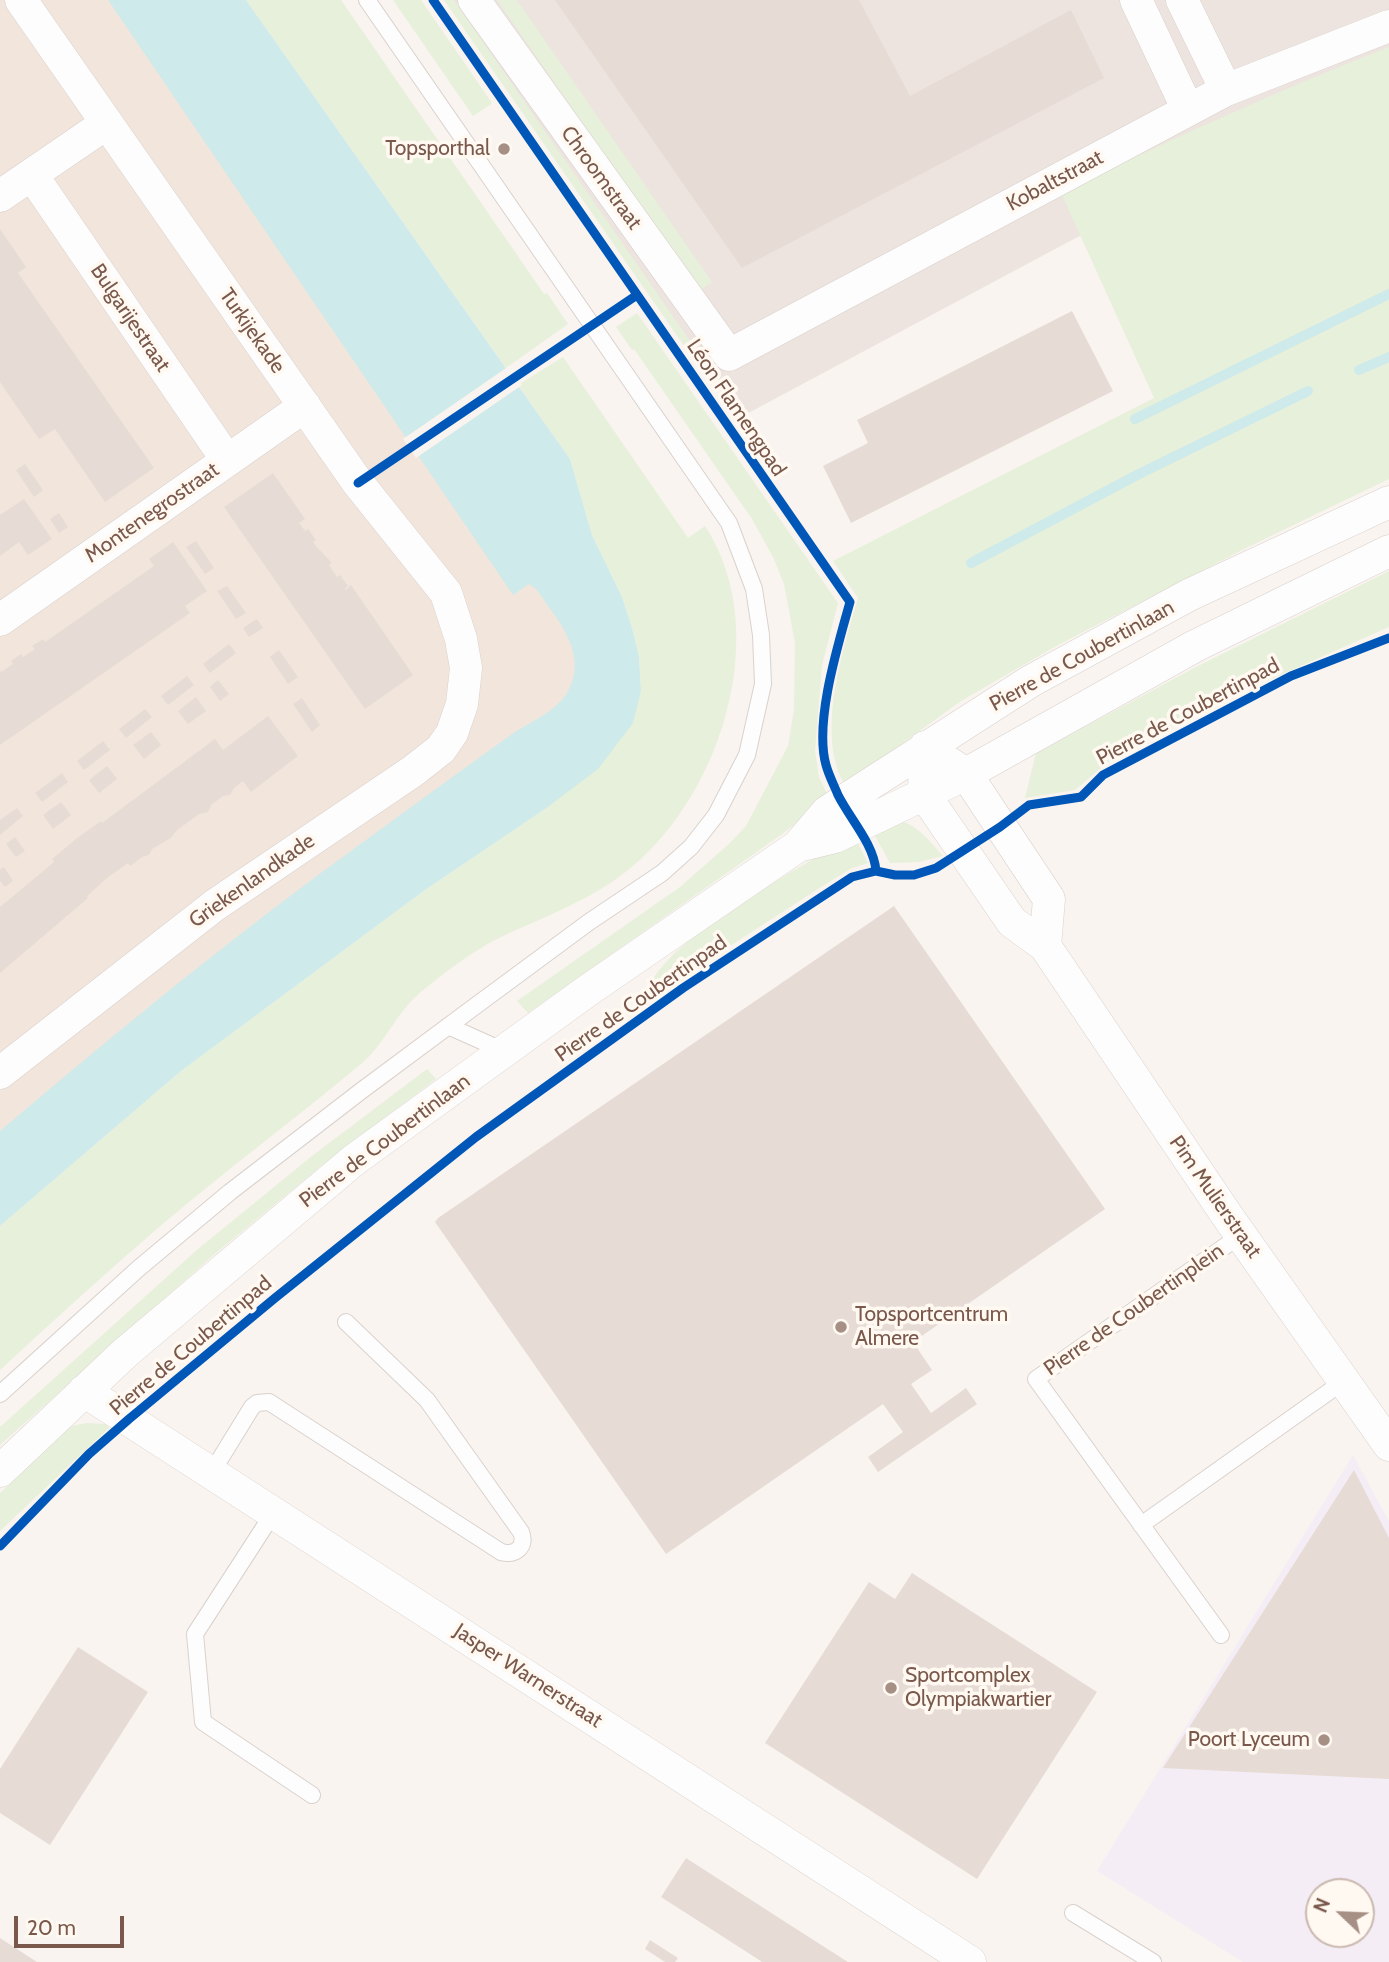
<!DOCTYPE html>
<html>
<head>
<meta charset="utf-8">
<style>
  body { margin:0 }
  #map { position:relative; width:1389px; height:1962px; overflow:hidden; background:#f9f4ef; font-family:Cabin,sans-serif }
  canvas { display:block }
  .north { position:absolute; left:1305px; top:1878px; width:70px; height:70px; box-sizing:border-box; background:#fff9f2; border:2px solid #cab9b0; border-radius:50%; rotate:293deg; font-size:19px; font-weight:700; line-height:28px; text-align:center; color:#7a594c }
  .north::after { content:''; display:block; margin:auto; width:24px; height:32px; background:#a68f85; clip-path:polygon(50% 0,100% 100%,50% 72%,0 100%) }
  .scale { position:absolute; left:14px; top:1916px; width:110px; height:32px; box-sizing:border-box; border:4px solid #7a594c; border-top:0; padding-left:9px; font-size:21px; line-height:24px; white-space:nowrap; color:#7a594c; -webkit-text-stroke:5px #fff9f2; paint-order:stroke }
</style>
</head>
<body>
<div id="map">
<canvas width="1389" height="1962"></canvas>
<div class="north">N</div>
<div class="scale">20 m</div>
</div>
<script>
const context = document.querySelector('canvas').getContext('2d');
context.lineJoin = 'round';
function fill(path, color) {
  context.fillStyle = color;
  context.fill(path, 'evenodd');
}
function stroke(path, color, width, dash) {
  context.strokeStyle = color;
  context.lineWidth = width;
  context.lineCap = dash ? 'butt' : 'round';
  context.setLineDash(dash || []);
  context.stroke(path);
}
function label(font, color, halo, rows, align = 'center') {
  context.font = font + ' Cabin,sans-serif';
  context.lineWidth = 7;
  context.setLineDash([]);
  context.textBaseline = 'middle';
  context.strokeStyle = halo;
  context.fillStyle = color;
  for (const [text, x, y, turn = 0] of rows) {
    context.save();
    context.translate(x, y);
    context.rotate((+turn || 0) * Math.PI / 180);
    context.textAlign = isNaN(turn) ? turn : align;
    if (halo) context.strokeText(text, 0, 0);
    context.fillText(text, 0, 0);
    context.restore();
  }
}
const residential = new Path2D(`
  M0 0H185L626 657 0 1182Z`);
const industrial = new Path2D(`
  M447 0H1389V96L1233 154 739 418Z`);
const education = new Path2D(`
  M1353 1455 1389 1521V1962H1243L1097 1871ZM1319 1892H1361V1934H1319Z`);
const green = new Path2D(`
  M246 0H341L544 294 547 293 568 324 506 368Z
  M393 0H421L492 103 490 105 473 116Z
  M444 0H454L715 377 712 386Z
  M497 0H517L712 282 699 291Z
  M1389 47V479L1248 547 1058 645 961 701 845 785C815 735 843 650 858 598L833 561 1154 398 1061 193C1169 140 1277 91 1389 47Z
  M637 313 838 603 822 665 815 751 819 777 829 798 785 832 528 1013 517 1001 680 887 730 843 746 826 788 746 794 710 795 643 784 584 774 559 752 519 634 349 632 350 616 327Z
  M563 357 688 538 705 526C775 633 719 802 623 874 585 903 538 919 495 940 470 953 444 973 422 991 397 1011 385 1044 361 1064 296 1118 229 1168 165 1222 109 1270 54 1320 0 1370V1226L181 1071 425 890 545 809 641 691 639 657 632 628 622 597 592 535 570 459 518 385Z
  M1389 571V627L1208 707 1107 763 1075 790 1025 798 1036 753 1196 667Z
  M894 819C917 824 928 839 943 856L919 862 890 863 870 827Z
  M854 836 868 863 852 868 821 887 650 998 648 990C663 940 807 863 854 836Z
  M427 1069 436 1079 320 1167 210 1258 0 1445V1427L198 1249 312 1156Z
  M88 1423 106 1424 109 1428 0 1531V1493L71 1426Z`);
const water = new Path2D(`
  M108 0H246L570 459 592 535 622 597 632 628 639 657 641 691 633 723 598 769 545 809 425 890 181 1071 0 1226V1131C119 1030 239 931 366 840 414 805 463 769 512 734 530 722 555 712 567 693 590 654 557 619 536 589L529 584 513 595Z`);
const pier = new Path2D(`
  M509 366 522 385 416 458 403 439Z`);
const stream = new Path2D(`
  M1359 370 1389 357
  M1135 419 1389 294
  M971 563 1137 475 1308 391`);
const building = new Path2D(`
  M555 0H859L910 96 1071 10 1104 78 742 268Z
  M0 229 26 267 18 273 154 468 105 502 55 429 39 439 0 382Z
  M1072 311 1113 391 851 523 823 466 868 443 857 420Z
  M25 464 43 490 34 497 16 470Z
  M273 473 305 519 299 523 305 531 308 529 316 540 313 542 315 545 332 563 329 565 337 577 340 575 348 586 345 588 346 590 351 585 413 675 365 709 224 507Z
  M24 499 52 539 28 555 19 542 0 556V515Z
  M59 513 68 527 59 533 50 519Z
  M196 541 214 568 205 574 186 547Z
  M173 542 207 591 185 606 190 613 0 745V670L1 672 13 664 11 661 21 654 23 657 35 649 32 646 43 639 45 642 154 566 149 559Z
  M227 586 246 613 236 619 217 591Z
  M257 619 263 628 249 637 243 628Z
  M229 644 236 653 210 673 203 664Z
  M279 650 298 677 288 684 270 657Z
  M187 676 194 685 168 705 161 696Z
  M218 680 229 694 220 701 210 687Z
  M196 697 206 711 188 724 178 711Z
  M302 698 320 725 312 732 293 704Z
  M145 709 152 717 126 738 119 729Z
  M268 716 298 756 251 792 243 781 234 788 230 795 223 796 211 805 208 812 199 814 176 831 171 838 152 849 149 855 142 857 130 866 128 863 107 878 87 896 88 898 0 973V907L54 862 52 859 76 839 101 821 102 823 215 739 223 750Z
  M151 732 161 745 144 759 133 745Z
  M103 741 110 750 84 770 77 761Z
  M107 766 117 779 99 793 89 780Z
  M62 773 68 782 42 802 35 793Z
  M61 802 71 815 53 829 43 815Z
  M17 808 23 816 0 835V820Z
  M15 837 25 851 16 857 6 844Z
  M4 867 13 881 5 887 0 881V870Z
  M894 906 1105 1209 913 1342 932 1370 911 1384 931 1413 966 1388 977 1404 878 1472 868 1457 903 1432 883 1404 666 1554 435 1222 438 1218Z
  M1354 1470 1389 1538V1779L1163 1768Z
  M912 1573 1097 1692 977 1879 765 1743 869 1582 895 1599Z
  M78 1647 148 1692 50 1845 0 1813V1769Z
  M686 1858 801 1932 848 1962H762L753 1956 661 1897Z
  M0 1938 37 1962H0Z
  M650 1940 678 1958 675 1962H665L645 1949Z`);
const lane = new Path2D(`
  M448 1026 504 1051
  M0 1394 139 1268 230 1192 361 1091 474 1007 589 922 662 873 691 847 716 815 747 755 763 684 761 635 754 589 729 523 367 0
  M212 1472 252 1407 257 1403 269 1402 501 1552C515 1556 527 1547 521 1532L427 1400 346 1322
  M274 1512 195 1634 203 1722 312 1795
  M1141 1525 1344 1381
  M1221 1635 1036 1379 1241 1235
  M1073 1913 1153 1962`);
const street = new Path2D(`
  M474 0 729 355 1226 90 1389 26
  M1136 0 1188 110
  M1182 0 1226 90
  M32 175 227 460
  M0 196 107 123
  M0 620 305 406
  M798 846 835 837 966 774 1195 646 1389 551
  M1045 946 1049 899 966 774 925 747 924 794 1012 922 1045 946 1228 1217 1389 1445
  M0 1073 215 905 413 771 441 749 452 733 462 704 466 668 461 639 446 593 358 483 21 0
  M84 1391 970 1962
  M0 1471 125 1353 354 1160 587 991 798 846 827 812 842 802 1031 681 1189 595 1389 502`);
const cycleway = new Path2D(`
  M433 0 850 602C838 645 814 722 826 765 829 776 834 785 838 795 850 819 874 844 876 871
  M358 483 637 295
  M0 1546 89 1454 129 1419 275 1298 476 1137 683 988 852 877 876 871 895 875H914L936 868 1000 827 1029 805 1081 797 1103 775 1291 676 1389 638`);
const markers = [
  [504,149,7,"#a68f85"],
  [841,1327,7,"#a68f85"],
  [891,1688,7,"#a68f85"],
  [1324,1740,7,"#a68f85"]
];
const poiNames = [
  ["Topsporthal",490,149],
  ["Topsportcentrum",855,1315,"left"],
  ["Almere",855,1339,"left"],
  ["Sportcomplex",905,1676,"left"],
  ["Olympiakwartier",905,1700,"left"],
  ["Poort Lyceum",1310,1740]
];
const streetNames = [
  ["Chroomstraat",601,178,54],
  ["Kobaltstraat",1055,181,-28],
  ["Bulgarijestraat",130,318,56],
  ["Turkijekade",252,331,55],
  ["Léon Flamengpad",736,408,56],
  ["Montenegrostraat",152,513,-35],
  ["Pierre de Coubertinlaan",1082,656,-29],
  ["Pierre de Coubertinpad",1188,712,-28],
  ["Griekenlandkade",252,881,-35],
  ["Pierre de Coubertinpad",641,999,-35],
  ["Pierre de Coubertinlaan",385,1141,-37],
  ["Pim Mulierstraat",1215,1197,55],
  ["Pierre de Coubertinplein",1134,1310,-35],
  ["Pierre de Coubertinpad",191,1346,-40],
  ["Jasper Warnerstraat",528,1676,33]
];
fill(residential, '#f2e6dc');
fill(industrial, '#ede4df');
fill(education, '#f5edf5');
fill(green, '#e7f0da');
fill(water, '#cfeaea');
fill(pier, '#f9f4ef');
stroke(stream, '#cfeaea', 10);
fill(building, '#e6dcd5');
stroke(lane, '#d9d1cd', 18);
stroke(street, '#d9d1cd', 33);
stroke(lane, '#fefdfd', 16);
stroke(street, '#fefdfd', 32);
stroke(cycleway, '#0057b8', 9);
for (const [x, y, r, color] of markers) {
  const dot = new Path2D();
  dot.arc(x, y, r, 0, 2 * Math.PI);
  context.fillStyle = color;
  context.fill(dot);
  stroke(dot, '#fff9f2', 2.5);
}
label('21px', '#7a594c', '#fff9f2', poiNames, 'right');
label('21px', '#7a594c', '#fff9f2', streetNames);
</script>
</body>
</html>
